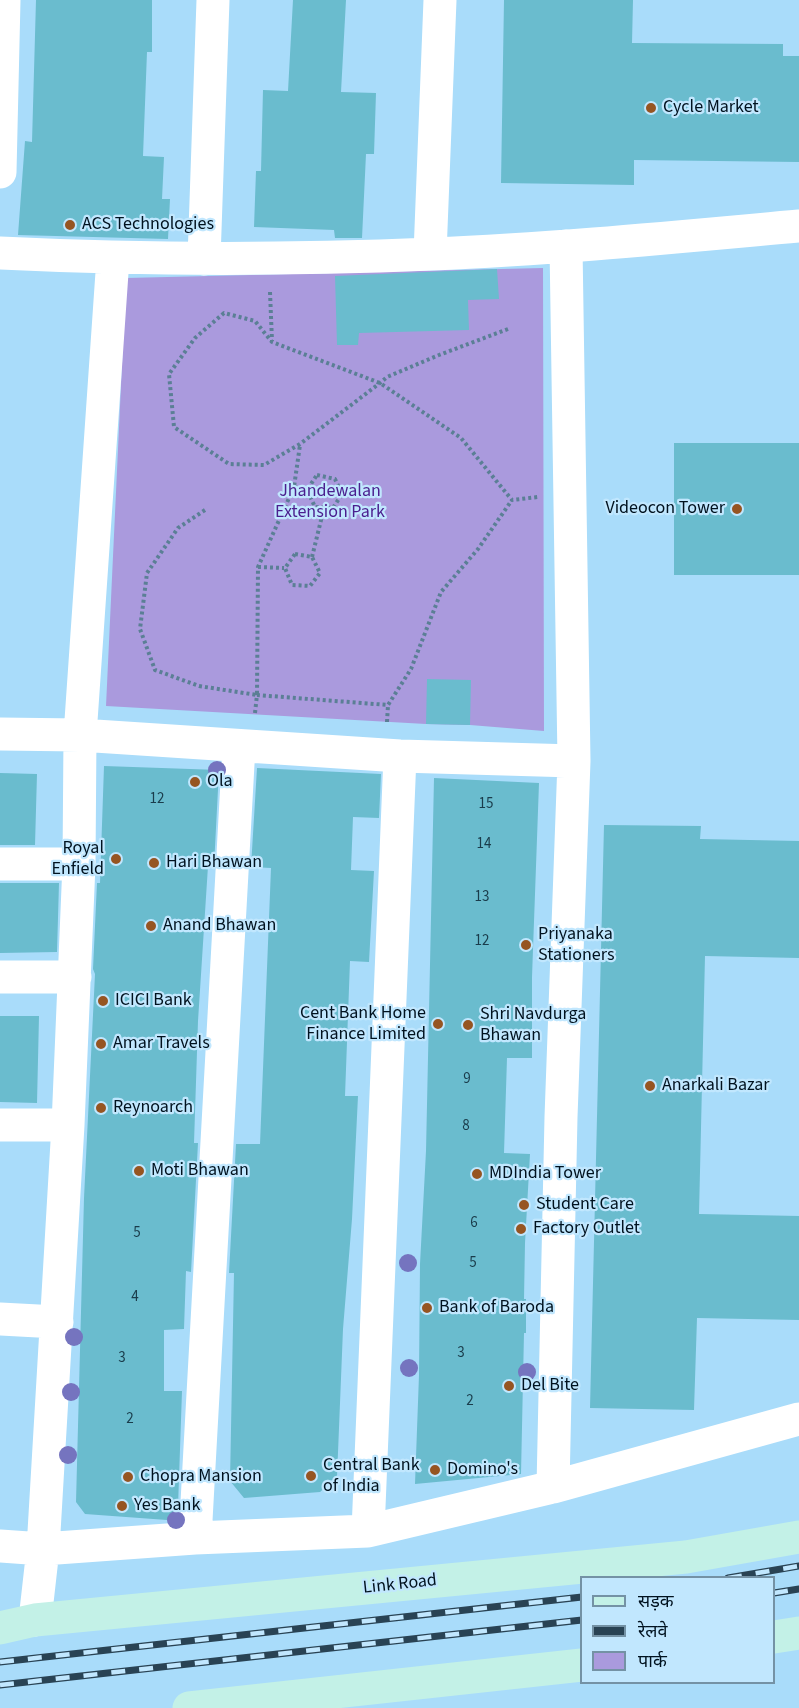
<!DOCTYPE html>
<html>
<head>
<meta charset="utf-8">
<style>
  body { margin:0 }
  #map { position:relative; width:799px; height:1708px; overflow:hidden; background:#a9dcfa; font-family:"Source Sans 3","Noto Sans Devanagari",sans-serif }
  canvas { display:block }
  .legend { position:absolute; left:580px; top:1576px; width:195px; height:108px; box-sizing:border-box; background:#c1e7fe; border:2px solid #7492a5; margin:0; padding:8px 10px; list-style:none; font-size:18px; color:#00121f }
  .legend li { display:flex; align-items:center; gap:12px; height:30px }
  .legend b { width:30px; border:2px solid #7492a5 }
</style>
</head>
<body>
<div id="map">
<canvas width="799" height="1708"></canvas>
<ul class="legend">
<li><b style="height:8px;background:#c3f1e7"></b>सड़क</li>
<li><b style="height:8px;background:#294354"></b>रेलवे</li>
<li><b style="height:16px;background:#aa9add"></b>पार्क</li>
</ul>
</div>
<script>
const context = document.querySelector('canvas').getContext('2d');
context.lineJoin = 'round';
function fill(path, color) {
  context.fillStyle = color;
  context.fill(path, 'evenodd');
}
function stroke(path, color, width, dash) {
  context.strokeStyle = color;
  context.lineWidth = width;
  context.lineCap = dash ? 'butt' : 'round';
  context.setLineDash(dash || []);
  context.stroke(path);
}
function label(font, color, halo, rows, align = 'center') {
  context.font = font + ' "Source Sans 3",sans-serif';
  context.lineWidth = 4.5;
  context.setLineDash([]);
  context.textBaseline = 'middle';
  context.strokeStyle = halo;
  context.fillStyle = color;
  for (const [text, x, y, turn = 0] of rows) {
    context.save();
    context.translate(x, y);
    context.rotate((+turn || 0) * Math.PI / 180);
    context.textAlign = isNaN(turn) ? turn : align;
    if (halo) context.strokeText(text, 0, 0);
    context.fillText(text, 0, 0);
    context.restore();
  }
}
const green = new Path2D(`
  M543 268 544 731 470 725 426 724 106 706 126 278Z`);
const building = new Path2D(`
  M36 0H152V52H147L143 156 164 157 162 199H170L168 239 18 235 25 141 32 142Z
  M293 0H346L341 92 376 93 374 154H366L362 238H335L334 230 254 227 256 171H261L263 90 288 91Z
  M504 0H633L632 43 783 44V56H799V162L634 160V185L501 183Z
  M497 269 499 299 468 300 469 330 359 333 358 345H337L335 276Z
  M674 443H799V575H674Z
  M427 679 471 680 470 725 426 724Z
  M104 766 219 770 214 866H208L198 1021 194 1143H198L191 1272 186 1271 184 1329 164 1330V1391H182L178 1507 167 1520 85 1514 76 1502 84 1198 95 974 93 969 97 883H100Z
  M257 768 381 774 379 818 353 817 351 870 374 871 369 962 350 961 345 1096H358L352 1219 343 1329 337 1477 320 1492 244 1498 230 1481 234 1273H229L236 1144H260L271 868 251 867Z
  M0 773 37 774 35 845H0Z
  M434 778 539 783 532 977V1058H507L504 1153 530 1154 525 1243 524 1299H526V1333H524L521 1474 415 1484 419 1375 420 1264 426 1151Z
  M604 825 701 826 700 839 799 841V958L705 956 699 1214 799 1216V1320L697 1318 694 1410 590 1408Z
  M0 883H59L57 952 0 953Z
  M0 1016H39L37 1103 0 1102Z`);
const path = new Path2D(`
  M270 292 272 341
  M508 329 439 355 387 377 380 383 300 444 264 465 229 464 174 427 169 374 195 338 224 313 255 321 272 342 380 383 461 438 512 500 538 497
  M317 475 335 479 342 494 333 508 315 507 307 490Z
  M294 487 307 490
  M205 510 178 528 147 573 140 629 155 670 199 686 257 695 258 567 294 487 300 445
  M295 554 312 557 320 573 310 586 292 585 285 568Z
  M312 557 324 508
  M258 567 284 568
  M255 713 257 695 388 705 411 669 441 592 478 549 512 500
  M387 722 388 705`);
const street = new Path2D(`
  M0 172 4 0
  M566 246 574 761
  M0 253C144 260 288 260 432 254 554 249 677 237 799 226
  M430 254 440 0
  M204 259 213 0
  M0 734 80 735 400 756 574 761 561 1117 553 1487
  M0 864H79
  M0 977H75
  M0 1125H68
  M0 1319 57 1322
  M368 1531 400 756
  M195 1538 239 746
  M0 1546 43 1549 195 1538 368 1531 553 1487 799 1419
  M35 1620 43 1549 68 1125 79 864 80 735 113 258`);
const secondary = new Path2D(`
  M0 1628 35 1620 686 1557 799 1537
  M774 1637 799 1633
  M189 1708 582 1665`);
const rail = new Path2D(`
  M728 1578 799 1566
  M774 1593 799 1589
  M0 1662 582 1597
  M0 1685 582 1620`);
const trees = [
  [217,770],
  [408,1263],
  [74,1337],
  [409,1368],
  [527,1372],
  [71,1392],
  [68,1455],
  [176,1520]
];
const markers = [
  [651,108,6,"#965522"],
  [70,225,6,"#965522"],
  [737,509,6,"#965522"],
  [195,782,6,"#965522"],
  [116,859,6,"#965522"],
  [154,863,6,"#965522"],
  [151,926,6,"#965522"],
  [526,945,6,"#965522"],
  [103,1001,6,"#965522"],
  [438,1024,6,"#965522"],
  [468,1025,6,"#965522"],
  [101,1044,6,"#965522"],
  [650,1086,6,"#965522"],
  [101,1108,6,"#965522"],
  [139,1171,6,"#965522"],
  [477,1174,6,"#965522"],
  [524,1205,6,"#965522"],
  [521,1229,6,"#965522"],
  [427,1308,6,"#965522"],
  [509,1386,6,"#965522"],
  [435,1470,6,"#965522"],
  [311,1476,6,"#965522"],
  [128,1477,6,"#965522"],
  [122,1506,6,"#965522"]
];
const numberNames = [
  ["12",157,800],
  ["15",486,805],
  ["14",484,845],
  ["13",482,898],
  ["12",482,942],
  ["9",467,1080],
  ["8",466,1127],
  ["6",474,1224],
  ["5",137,1234],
  ["5",473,1264],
  ["4",135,1298],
  ["3",461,1354],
  ["3",122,1359],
  ["2",470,1402],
  ["2",130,1420]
];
const poiNames = [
  ["Cycle Market",663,108],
  ["ACS Technologies",82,225],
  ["Videocon Tower",725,509,"right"],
  ["Ola",207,782],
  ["Royal",104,849,"right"],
  ["Enfield",104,870,"right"],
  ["Hari Bhawan",166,863],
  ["Anand Bhawan",163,926],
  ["Priyanaka",538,935],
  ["Stationers",538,956],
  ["ICICI Bank",115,1001],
  ["Cent Bank Home",426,1014,"right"],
  ["Finance Limited",426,1035,"right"],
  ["Shri Navdurga",480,1015],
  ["Bhawan",480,1036],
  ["Amar Travels",113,1044],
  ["Anarkali Bazar",662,1086],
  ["Reynoarch",113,1108],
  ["Moti Bhawan",151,1171],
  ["MDIndia Tower",489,1174],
  ["Student Care",536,1205],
  ["Factory Outlet",533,1229],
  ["Bank of Baroda",439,1308],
  ["Del Bite",521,1386],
  ["Central Bank",323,1466],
  ["of India",323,1487],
  ["Domino's",447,1470],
  ["Chopra Mansion",140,1477],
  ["Yes Bank",134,1506]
];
const parkNames = [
  ["Jhandewalan",330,492],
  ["Extension Park",330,513]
];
const streetNames = [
  ["Link Road",400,1585,-6]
];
fill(green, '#aa9add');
fill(building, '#6abcce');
stroke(path, '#5b7f95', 4, [3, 3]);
stroke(street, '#fff', 33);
stroke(secondary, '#c3f1e7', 33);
stroke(rail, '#294354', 7);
stroke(rail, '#c1e7fe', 4.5, [14]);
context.fillStyle = '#7574bf';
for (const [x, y] of trees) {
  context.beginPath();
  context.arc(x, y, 9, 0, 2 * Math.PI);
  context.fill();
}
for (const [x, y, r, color] of markers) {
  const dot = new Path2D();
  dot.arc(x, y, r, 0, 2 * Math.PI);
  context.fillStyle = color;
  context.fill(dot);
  stroke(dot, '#c1e7fe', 2);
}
label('15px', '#1a3c4b', null, numberNames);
label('18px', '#00121f', '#c1e7fe', poiNames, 'left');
label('18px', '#4a1e8e', '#c1e7fe', parkNames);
label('18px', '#00121f', '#c1e7fe', streetNames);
</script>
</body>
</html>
